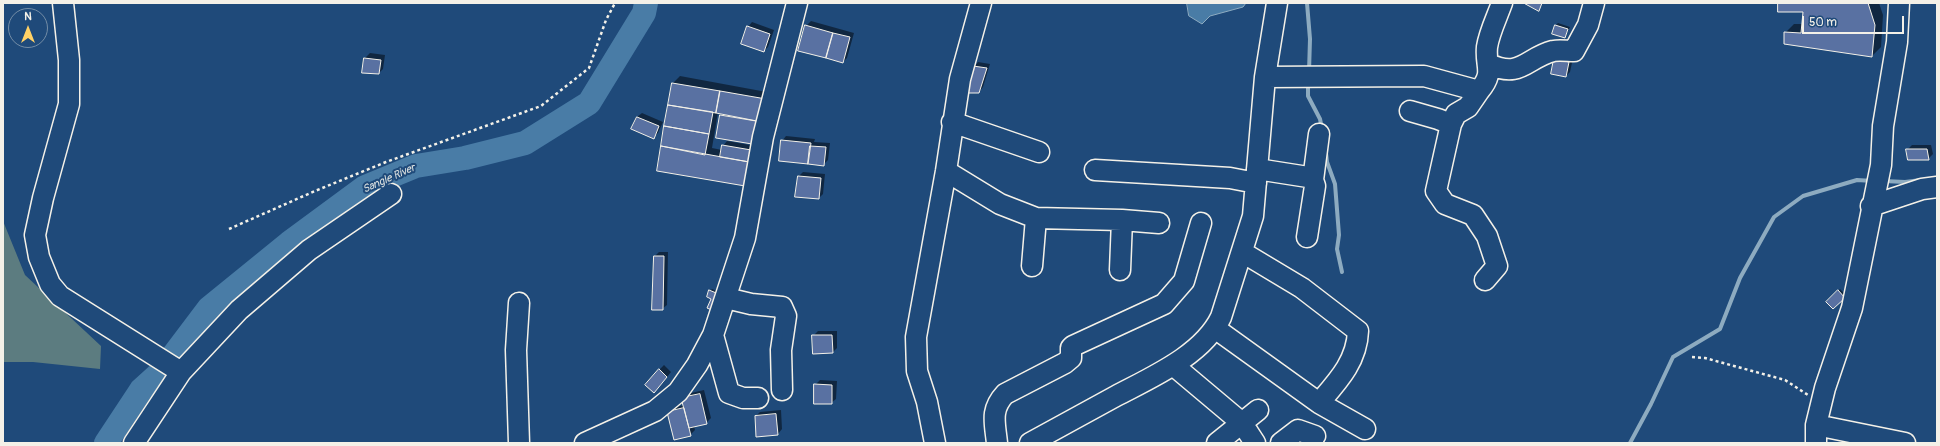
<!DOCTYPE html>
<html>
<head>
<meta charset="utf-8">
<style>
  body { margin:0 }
  #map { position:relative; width:1940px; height:446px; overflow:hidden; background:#1f4a7a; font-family:Pangolin,sans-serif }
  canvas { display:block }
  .frame { position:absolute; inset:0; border:4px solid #f4f1e8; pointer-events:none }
  .north { position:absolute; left:8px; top:8px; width:40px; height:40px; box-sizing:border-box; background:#1f4a7a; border:1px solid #748da6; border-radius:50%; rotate:0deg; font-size:11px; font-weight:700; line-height:16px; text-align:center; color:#f4f1e8 }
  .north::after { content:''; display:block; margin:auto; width:14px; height:18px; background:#ffd166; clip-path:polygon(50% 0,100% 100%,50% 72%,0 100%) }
  .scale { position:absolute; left:1802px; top:16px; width:102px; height:18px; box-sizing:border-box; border:2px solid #f4f1e8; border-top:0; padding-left:5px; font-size:12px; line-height:14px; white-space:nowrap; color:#f4f1e8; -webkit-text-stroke:3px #1f4a7a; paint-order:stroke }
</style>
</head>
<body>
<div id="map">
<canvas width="1940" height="446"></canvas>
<div class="frame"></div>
<div class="north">N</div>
<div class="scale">50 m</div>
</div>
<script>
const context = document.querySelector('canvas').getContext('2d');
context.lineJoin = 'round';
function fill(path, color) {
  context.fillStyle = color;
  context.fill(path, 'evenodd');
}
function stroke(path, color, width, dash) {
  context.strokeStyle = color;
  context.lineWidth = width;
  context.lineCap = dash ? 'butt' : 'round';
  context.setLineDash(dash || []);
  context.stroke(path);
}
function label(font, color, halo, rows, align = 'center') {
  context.font = font + ' Pangolin,sans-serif';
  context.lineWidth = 4;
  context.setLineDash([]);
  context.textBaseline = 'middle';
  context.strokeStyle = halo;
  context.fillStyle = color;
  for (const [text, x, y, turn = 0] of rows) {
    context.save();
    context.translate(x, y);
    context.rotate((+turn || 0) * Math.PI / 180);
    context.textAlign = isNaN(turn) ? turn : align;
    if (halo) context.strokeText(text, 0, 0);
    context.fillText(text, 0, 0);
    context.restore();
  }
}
const green = new Path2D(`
  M3 221 25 275 101 346 100 369 33 362H3Z`);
const water = new Path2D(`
  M1187 3H1246L1243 7 1210 16 1202 24 1189 16Z`);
const shadow = new Path2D(`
  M1779 3H1879L1883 15 1881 47 1872 56 1785 33 1794 24H1803L1804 11Z
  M811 21 854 33 847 58 843 62 806 26Z
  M752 22 774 30 768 47 764 51 748 27Z
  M1558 23 1570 27 1565 37 1556 25Z
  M370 53 385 55 383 69 379 73 363 72 365 58Z
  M1559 55 1573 58 1570 72 1566 76Z
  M978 62 990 64 983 87 979 92 974 67Z
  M680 76 772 93 764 137H717L722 113 718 112 712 148 722 150 723 146 727 141 761 147 759 156 658 170 673 83Z
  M642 113 663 122 658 133 653 138 632 128 637 117Z
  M786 136 815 139 814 142 830 143 828 160 823 165 782 141Z
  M1912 145H1931L1933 154 1928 159 1907 150Z
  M803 172 825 174 823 194 819 198 799 176Z
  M659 252H668L667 305 662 309 655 256Z
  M712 289 722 293 712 298 710 291Z
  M1840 289 1846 295 1833 308 1827 302Z
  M818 331H837V348L833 352 813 336Z
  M664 365 671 372 659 387V370Z
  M820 380 837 381 836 399 831 403 815 385Z
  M704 390 711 418 706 423 694 426 695 430 690 435 668 413 673 408 684 405 687 394Z
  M781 410 782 429 778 434 756 416 760 412Z`);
const stream = new Path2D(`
  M1307 3 1310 39 1309 72
  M1308 83V96L1320 119 1322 129
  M1326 153 1327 162 1335 184 1339 235 1337 249 1342 272
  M1884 181 1905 182 1921 180
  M1630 443 1651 404 1673 357 1720 329 1740 278 1774 217 1803 196 1857 180 1873 181`);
const river = new Path2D(`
  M172 357 209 308 289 243 365 187 416 166 465 158 525 143 589 103 644 13 646 3
  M106 443 141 390 162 371`);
const building = new Path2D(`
  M1524 3H1542L1539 11Z
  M1778 3H1868L1875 25 1872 57 1784 44V32L1801 33 1803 12H1778Z
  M805 25 833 33 826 58 798 51Z
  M1555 25 1568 29 1565 38 1552 34Z
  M747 26 770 34 764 52 741 44Z
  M833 33 850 37 843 63 826 58Z
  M364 58 381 60 379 74 362 73Z
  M1554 59 1569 62 1566 77 1551 74Z
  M973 66 987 68 979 93H968Z
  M672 83 720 91 716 113 668 105Z
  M720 91 766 99 762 122 716 113Z
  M668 105 713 112 709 134 664 126Z
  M720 115 762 122 758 145 716 138Z
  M637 117 659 126 654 139 631 129Z
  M664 126 709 134 705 155 661 146Z
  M781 140 811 143 808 164 779 161Z
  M722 145 757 151 755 163 720 157Z
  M661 146 755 163 751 187 657 171Z
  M810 146 826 147 824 166 808 164Z
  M1906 149H1927L1929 160H1908Z
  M798 176 821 178 819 199 795 197Z
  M654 256H664L663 310H652Z
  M709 290 721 295 714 311 707 308 711 299 707 297Z
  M1838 290 1845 298 1833 309 1826 302Z
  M812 335H832L833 353 813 354Z
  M659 369 667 377 654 393 645 385Z
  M814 384 832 385V404H814Z
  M700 394 707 424 689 428 681 398Z
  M684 408 691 436 674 440 667 412Z
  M776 414 778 435 756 437 755 416Z`);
const path = new Path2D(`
  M229 229 315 191 386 162 541 106 589 68 606 20 615 3
  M1692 357 1705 358 1785 380 1808 395`);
const minor = new Path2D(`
  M63 3 69 60V104L43 198 35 235 39 257 50 284 60 296 181 372
  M1489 64C1521 79 1526 58 1553 51 1559 50 1568 51 1574 51L1588 25 1594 3
  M1265 77 1424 76 1479 91C1495 72 1485 68 1487 47 1489 33 1497 17 1502 3
  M1479 91 1468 107 1456 114 1451 124 1436 191 1445 204 1473 215 1487 236 1497 266 1485 280
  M1410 111 1438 119 1451 124
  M952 122 1039 152
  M1257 169 1308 177 1313 180 1315 186 1307 237
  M1095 170 1230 178 1256 183
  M946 171 1000 204 1036 218 1122 220 1159 223
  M1313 180 1319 134
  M1871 206 1922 189 1937 187
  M1242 252 1302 288 1358 331C1357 361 1338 381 1319 403
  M1032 266 1036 218
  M1120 270 1122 220
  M726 298 751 304 782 307 786 316 781 350 782 390
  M519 303 516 350 519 443
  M1216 329 1319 403 1365 429
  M713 335 729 393 743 398H758
  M1173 365 1242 423 1255 443
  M1816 425 1905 443
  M134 443 181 372 239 310 309 250 391 194
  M585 443 655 411 678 392 697 365 713 335 745 238 763 137 797 3
  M935 443 927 402 917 371 916 337 946 171 960 79 981 3
  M997 443C995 423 990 410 1005 394L1065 363 1071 358V348L1073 346 1164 304 1184 281 1201 223
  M1030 443C1059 427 1087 412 1116 396 1152 377 1203 355 1221 317L1253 216 1265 77 1277 3
  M1217 443 1258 410
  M1281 443 1298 430 1315 436
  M1816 443V425L1825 388 1852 308 1881 165 1883 126 1897 42 1899 3`);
const waterNames = [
  ["Sangle River",389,179,-24]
];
fill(green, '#5c7c80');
fill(water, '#497ca6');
stroke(water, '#8dabc0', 1);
fill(shadow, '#0007');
stroke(stream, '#8dabc0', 4);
stroke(river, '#497ca6', 24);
fill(building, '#5971a2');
stroke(building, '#f4f1e8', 1);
stroke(minor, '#f4f1e8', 23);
stroke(path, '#f4f1e8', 2.5, [3, 3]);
stroke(minor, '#1f4a7a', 20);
label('italic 11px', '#dadfde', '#1f4a7a', waterNames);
</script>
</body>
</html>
